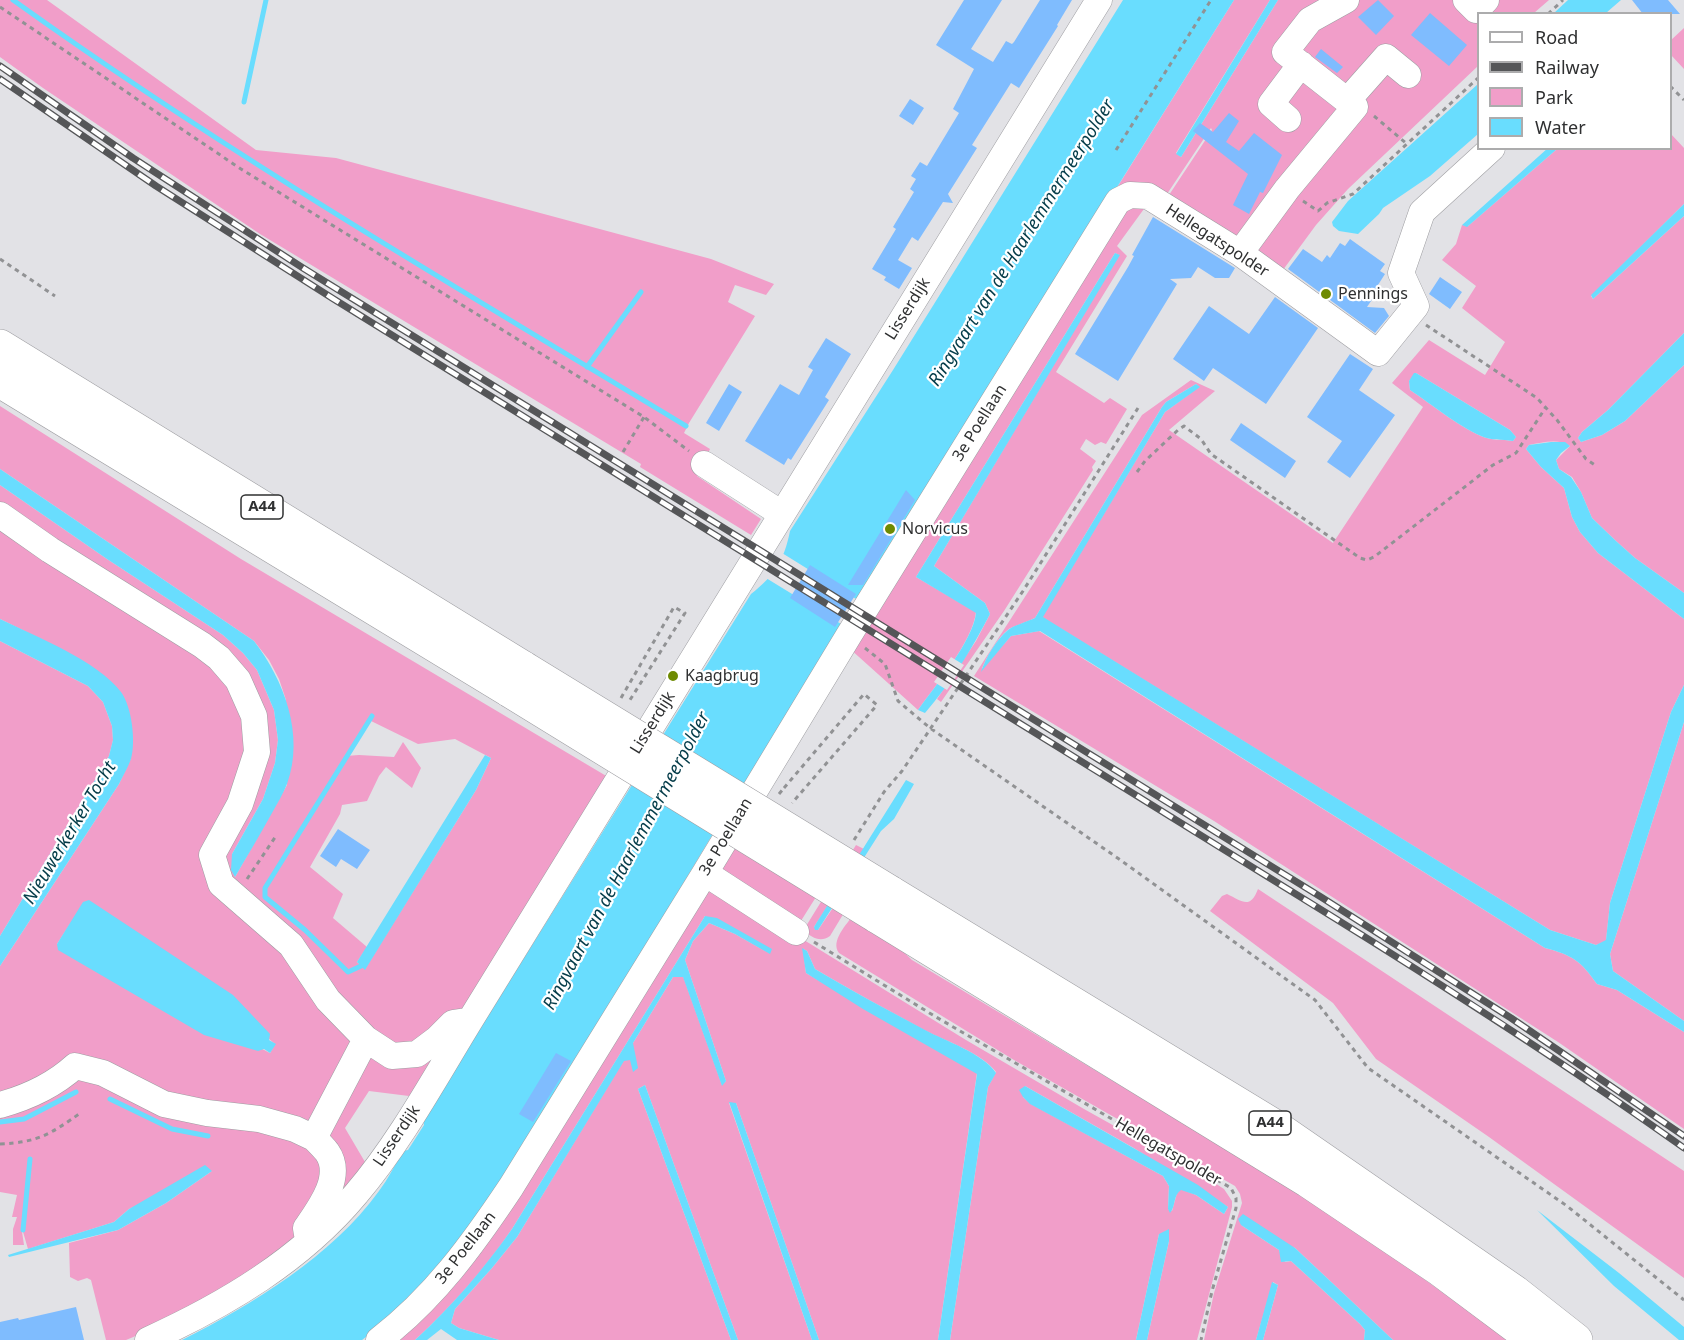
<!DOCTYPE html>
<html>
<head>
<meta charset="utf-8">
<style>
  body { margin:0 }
  #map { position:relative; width:1684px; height:1340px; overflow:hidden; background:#e2e2e6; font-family:"Noto Sans",sans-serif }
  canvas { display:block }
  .legend { position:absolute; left:1477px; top:12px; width:195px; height:138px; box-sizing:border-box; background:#fff; border:2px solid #acacad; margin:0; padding:8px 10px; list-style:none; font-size:18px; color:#2f3031 }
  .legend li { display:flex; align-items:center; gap:12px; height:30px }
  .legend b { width:30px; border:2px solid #acacad }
</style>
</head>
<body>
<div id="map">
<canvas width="1684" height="1340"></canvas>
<ul class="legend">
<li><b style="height:8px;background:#fff"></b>Road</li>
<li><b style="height:8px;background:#555658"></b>Railway</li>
<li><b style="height:16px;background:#f19ec9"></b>Park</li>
<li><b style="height:16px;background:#69ddfe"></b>Water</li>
</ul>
</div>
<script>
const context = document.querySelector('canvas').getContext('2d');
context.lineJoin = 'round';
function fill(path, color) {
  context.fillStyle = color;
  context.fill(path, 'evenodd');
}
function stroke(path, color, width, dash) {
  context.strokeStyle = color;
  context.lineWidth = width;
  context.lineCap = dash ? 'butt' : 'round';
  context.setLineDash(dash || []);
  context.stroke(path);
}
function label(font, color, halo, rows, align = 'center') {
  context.font = font + ' "Noto Sans",sans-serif';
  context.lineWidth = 4.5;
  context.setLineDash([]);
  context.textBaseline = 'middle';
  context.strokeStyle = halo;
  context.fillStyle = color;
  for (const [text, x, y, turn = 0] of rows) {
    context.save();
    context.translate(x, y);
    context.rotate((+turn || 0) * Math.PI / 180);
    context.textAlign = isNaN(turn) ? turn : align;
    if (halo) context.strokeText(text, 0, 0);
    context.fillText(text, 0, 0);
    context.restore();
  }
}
const green = new Path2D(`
  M0 0H47L256 150 336 158 711 259 774 284 766 295 735 285 728 302 755 316 689 423 684 433 710 449 697 476 761 519 751 535 640 467 641 464 260 234 43 88 0 57Z
  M1234 0H1270L1176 153 1181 157 1278 0H1549L1534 13 1478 14V66L1348 189 1316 225 1280 274 1169 195 1212 130 1211 128 1163 200 1132 182H1127L1122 188 1118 186Z
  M1684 28V69L1671 55 1670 41Z
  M1671 134 1684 148V204L1591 296 1593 299 1684 216V333L1608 410 1582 432 1578 438 1581 442 1602 435 1625 421 1684 365V593L1635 558 1616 541 1592 518 1581 492 1572 477 1559 469 1556 460 1570 446C1558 438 1542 443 1529 445L1526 449 1541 467 1564 488 1572 517 1580 532 1598 553 1684 619V685L1671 712 1610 903 1606 941 1596 945 1550 930 1042 617 1165 412 1199 387 1196 384 1166 402 1162 407 1035 618C1029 621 1012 627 1009 629 998 637 986 658 982 669L1011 636 1039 631 1545 948C1572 955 1581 961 1597 984L1617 990 1684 1032V1129L1558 1042 1214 821 974 676 1142 415 1191 380 1215 391 1169 430 1333 543 1423 407 1392 383 1429 340 1485 375 1505 342 1462 308 1476 286 1442 260 1456 244 1462 225 1468 226 1557 149 1670 148ZM1416 373 1510 430 1516 437 1513 441C1502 439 1491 441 1481 436 1458 426 1431 404 1410 390L1409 381Z
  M1149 202 1117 246 1127 256 1056 372 1104 403 1110 398 1127 409 1106 444 1101 442 1095 445 1086 439 1080 449 1096 461 1092 467 1093 470 1004 611 941 702 937 699 976 641 990 614 985 603 934 566 1119 255 1115 253 916 577 976 612C973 641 935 686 918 710L849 648 1123 206Z
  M0 406 241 559 608 777 441 1054 409 1096 369 1091 345 1128 365 1162 343 1197 284 1254 172 1321 126 1340H106L91 1280 87 1278 78 1281 70 1277 69 1243 118 1230 166 1203 212 1171 129 1209 114 1222 28 1249 21 1225 24 1245H13V1229L17 1217H12L17 1195 0 1192V966L119 784 131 758V720L43 640 0 619V485L107 559 223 635 243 653 257 670 274 710 278 740 275 763 263 799 232 854 235 877 287 785 286 700 279 679 269 660 254 641 0 469ZM369 720 418 744 455 739 491 758 476 790 365 969 357 962 367 947 333 918 343 894 310 867 340 814 342 805 367 801 379 776 386 767 412 788 421 768 403 742 394 757 359 755 346 756ZM70 924 269 1039 275 1044 270 1053 57 944Z
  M0 641 88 686 103 702 112 726 113 740 109 756 100 772 0 936Z
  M1684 722V1021L1613 971 1610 954Z
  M730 843 816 897 799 924 723 881 715 863Z
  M856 845 864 849 814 927 818 930 863 863 871 868 830 936C820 943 812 937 803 931Z
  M706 888 731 895 966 1040 1084 1109 1204 1176 1224 1189 1232 1201V1207L1197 1340H1147L1169 1241 1159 1234 1136 1340H950L988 1087 996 1072C982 1053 945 1041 924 1030 888 1010 850 990 815 969L807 951 803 949 806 973 977 1073 938 1340H819L736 1103H729L812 1340H738L645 1085 638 1089 731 1340H499L459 1328 451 1323 455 1309 492 1268 517 1237 624 1060H630L633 1043 673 977 683 976 722 1085 726 1081 685 960 693 941 709 923 735 934 770 954 705 916 512 1229C484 1270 452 1306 415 1340H386ZM1025 1086 1132 1147 1228 1207 1224 1214 1196 1195 1181 1189 1177 1193 1172 1211 1168 1209 1169 1186 1163 1176 1031 1104 1023 1097Z
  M1258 889 1684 1171V1278L1489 1137 1376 1059 1333 1003 1210 911 1222 896 1227 894C1242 901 1250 910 1258 889Z
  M854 914 877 927 912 960 1259 1169 1364 1236 1509 1340H1393L1295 1248 1241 1225 1279 1250 1285 1262 1291 1261 1360 1324 1365 1330 1364 1340H1263L1278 1285 1273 1282 1256 1340H1204L1214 1293 1242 1203 1240 1194 1235 1186 1014 1060 839 953C830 941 847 924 854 914Z`);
const water = new Path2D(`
  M1123 0H1234L711 837 568 1076 446 1264 380 1326 362 1340H182C252 1305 332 1256 379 1191 388 1179 395 1165 403 1151L408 1150 424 1125 423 1120 751 594C774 576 784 561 790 531L893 370Z
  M1270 0H1278L1181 157 1176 154Z
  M1568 0H1621L1606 13H1554Z
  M1478 84V134L1430 176 1383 208 1379 214 1358 234 1339 231 1333 226 1332 222 1348 201Z
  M1548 148 1557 149 1467 227 1462 225Z
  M1684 204V216L1593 299 1591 295Z
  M1115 253 1120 255 934 566 985 603 990 614C972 649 951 683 925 713L918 710C935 686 973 641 976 613L916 577Z
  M1684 333V365L1625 421 1602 435 1581 442 1578 438 1582 432 1608 410Z
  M1414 373H1416L1510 430 1516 437 1513 441C1502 439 1491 441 1481 436 1458 426 1431 404 1410 390L1409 381Z
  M1196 384 1200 387 1165 412 1043 617 1550 930 1596 945 1606 940 1610 903 1671 712 1684 685V722L1610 954 1613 971 1684 1021V1032L1617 990 1597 984C1581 961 1572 955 1545 948L1040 631 1011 636 981 672C986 657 996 640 1008 630 1012 626 1029 621 1035 618L1162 407 1166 402Z
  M1551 442H1565L1570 446 1561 453 1556 460 1559 469 1571 477 1581 492 1592 518 1616 541 1635 558 1684 593V619L1598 553 1580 532 1572 517 1564 488 1541 467 1526 449 1529 445Z
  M0 469 254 641C284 680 305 735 287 784 283 794 277 804 272 813 260 835 247 856 235 877L231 870 232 854 263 799 275 763 278 740 274 710 257 670 243 653 223 635 107 559 0 485Z
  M0 619C35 636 98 661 121 692 132 707 136 742 131 759 128 767 123 776 119 784L0 966V936L100 772 109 756 113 740 112 726 103 702 88 686 0 641Z
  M485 755 491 758 476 790 365 970 357 962Z
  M906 780 914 784 894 819 881 831 818 930H815L814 927 817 922Z
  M89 900 233 995 270 1034 269 1040 276 1044 270 1053 264 1049 258 1051 204 1035 58 950 57 944 83 902Z
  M705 916 717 918 772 949 770 954 735 934 709 923 693 941 685 960 726 1081 722 1086 683 977H673L633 1043 638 1068 633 1072 630 1060 624 1061 517 1237 492 1268 455 1309 451 1323 459 1328 499 1340H457L441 1329 427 1340H415C452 1306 483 1270 512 1229Z
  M802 948 807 951 815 969C850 990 888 1010 925 1030 945 1041 983 1053 996 1073L988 1087 950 1340H938L977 1074 863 1009 806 973Z
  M645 1085 738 1340H731L638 1089Z
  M1025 1086 1198 1185 1228 1207 1224 1214 1196 1195 1181 1190C1173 1195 1176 1206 1170 1213L1168 1209 1169 1186 1163 1176 1030 1104 1023 1097 1019 1090Z
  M729 1102 736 1103 819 1340H812Z
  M205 1165 212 1171 166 1203 118 1230 9 1257 8 1255 114 1222 129 1209Z
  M1537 1210 1619 1273 1684 1327V1340H1679L1614 1286Z
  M1243 1214 1295 1248 1393 1340H1364L1365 1330 1360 1324 1291 1261 1281 1262 1279 1250 1241 1225 1238 1219Z
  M1169 1229V1241L1147 1340H1136L1159 1234Z
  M1272 1282 1278 1285 1263 1340H1256Z`);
const pier = new Path2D(`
  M782 553 861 602 846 627 766 578Z
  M951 657 964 665 947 690 934 682Z`);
const stream = new Path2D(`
  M13 0C229 155 459 289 686 426
  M244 102 266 0
  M587 367 641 292
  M364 961 361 966 348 972 305 930 265 897V888L372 716
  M110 1099 172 1129 208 1136
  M0 1122 24 1119 76 1092
  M23 1230 30 1159`);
const building = new Path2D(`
  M964 0H1002L971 49 993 62 1006 41 1012 44 1014 42 1040 0H1072L1057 25 1058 26 1019 88 1011 83 972 145 977 148 948 194 953 203 943 202 918 241 912 237 898 260 912 268 899 289 884 280 886 277 872 269 896 229 893 227 914 192 910 189 916 179 911 176 920 162 927 166 959 113 953 109 974 69 936 45Z
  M1378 0 1394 16 1376 35 1358 17Z
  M1632 0H1668L1680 14H1643Z
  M1430 13 1467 45 1449 66 1411 35Z
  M1321 49 1343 67 1337 73 1315 57Z
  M910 99 924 108 913 125 899 116Z
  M1229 113 1239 121 1226 142 1239 151 1254 133 1282 155 1263 193 1260 192 1249 214 1233 205 1248 174 1193 131 1200 123 1213 132Z
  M1153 217 1235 268 1229 278H1215L1198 267 1191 278 1170 279 1177 284 1118 381 1075 354 1128 267 1134 256 1132 255Z
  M1350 239 1385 264 1380 271 1385 274 1371 296 1373 298 1367 307 1384 308 1389 316 1375 333 1288 269 1303 249 1322 262 1327 255 1330 258 1340 243 1345 246Z
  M1440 277 1462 292 1450 309 1429 294Z
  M1275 297 1318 328 1266 404 1213 368 1204 381 1173 359 1209 306 1249 334Z
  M826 338 851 354 825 397 829 400 791 460 788 458 784 465 745 441 780 384 799 395 813 370 808 367Z
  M1350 354 1373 369 1359 390 1395 415 1350 478 1327 462 1342 441 1307 417Z
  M729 384 742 392 719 431 706 423Z
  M1241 423 1296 461 1285 478 1230 440Z
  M906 490 915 500 863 585H848Z
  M810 565 856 594 835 627 790 598Z
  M338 829 370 850 357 869 341 859 336 867 320 856Z
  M556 1053 571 1061 533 1122 519 1114Z
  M76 1307 84 1340H0V1322L18 1318 19 1320Z`);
const path = new Path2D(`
  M0 7 241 169 644 417 689 451
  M1548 14 1563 0
  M1670 86 1684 100
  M1374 116 1407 144
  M1116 150 1211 0
  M1303 201 1318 211 1327 203 1353 194 1478 78
  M0 259 55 296
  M1426 325 1537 398 1557 420 1586 459 1595 465
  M623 452 644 417
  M1137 472 1145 461 1178 430 1184 426 1201 439 1211 454 1360 558 1367 560 1374 557 1493 465 1516 453 1546 407
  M865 648 885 664 898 701 930 728 1119 859 1315 1000 1368 1068 1567 1206 1684 1300
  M621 698 674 607 685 613 628 703
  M779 794 784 788
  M854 840 884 792 902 771 1023 591 1138 408
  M247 879 276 836
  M814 942 936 1017 1231 1188 1236 1198V1208L1212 1291 1201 1340
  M0 1144C40 1142 50 1134 82 1112`);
const minor = new Path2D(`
  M1466 0 1476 10 1486 0
  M1347 101 1386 57 1408 75
  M1288 119 1271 104 1301 64
  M1240 253 1287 189 1355 107 1285 52 1310 20 1346 0
  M704 464 782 514
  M0 515 50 550 202 645 219 658 238 680 254 716 257 752 240 804 212 855 221 884 291 945 328 1000 366 1039
  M705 873 796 932
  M0 1105C29 1097 53 1086 75 1066L103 1073 164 1104 207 1113 259 1119 295 1129 314 1138
  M307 1234 306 1228C320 1208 344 1176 327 1152 323 1147 318 1142 314 1138L366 1039 392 1056 417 1054 437 1039 453 1023 466 1021
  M148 1340C225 1305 301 1260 356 1194 399 1144 436 1076 471 1019L1099 0
  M379 1340C434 1298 473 1244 511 1187L705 873 849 635 1118 201 1130 195 1148 196 1240 253 1378 353 1416 306 1401 273 1422 212 1492 148`);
const highway = new Path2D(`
  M0 346 524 668
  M0 381 510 691
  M890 892 1273 1125 1515 1292 1576 1340
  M876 916 1308 1181 1439 1269 1534 1340`);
const rail = new Path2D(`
  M0 66 133 158 303 268 1321 897 1511 1018 1684 1136
  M0 79 156 186 332 298 1307 901C1435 980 1562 1061 1684 1148`);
const pathBridge = new Path2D(`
  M784 788 864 694 877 705 792 803`);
const highwayBridge = new Path2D(`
  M524 668 890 892
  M510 691 876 916`);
const markers = [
  [1326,294,6,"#6e8a02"],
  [890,529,6,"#6e8a02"],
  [673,676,6,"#6e8a02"]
];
const shields = [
  [262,507,42],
  [1270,1123,42]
];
const shieldNames = [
  ["A44",262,507],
  ["A44",1270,1123]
];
const streetNames = [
  ["Hellegatspolder",1217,241,33],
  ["Lisserdijk",908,309,-58],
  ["3e Poellaan",980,423,-58],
  ["Lisserdijk",653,723,-58],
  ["3e Poellaan",726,837,-59],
  ["Lisserdijk",397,1136,-56],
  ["Hellegatspolder",1168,1152,30],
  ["3e Poellaan",466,1248,-52]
];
const poiNames = [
  ["Pennings",1338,294],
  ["Norvicus",902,529],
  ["Kaagbrug",685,676]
];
const waterNames = [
  ["Ringvaart van de Haarlemmermeerpolder",1022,243,-58],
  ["Nieuwerkerker Tocht",70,833,-59],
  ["Ringvaart van de Haarlemmermeerpolder",627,861,-62]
];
fill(green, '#f19ec9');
fill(water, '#69ddfe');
fill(pier, '#e2e2e6');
stroke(stream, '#69ddfe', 5);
fill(building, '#7fbcfe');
stroke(minor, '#9e9ea2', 27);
stroke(highway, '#9e9ea2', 34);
stroke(path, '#919294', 3, [4.5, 4.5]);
stroke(minor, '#fff', 26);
stroke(highway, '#fff', 33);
stroke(rail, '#555658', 7);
stroke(rail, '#fff', 4.5, [14]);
stroke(highwayBridge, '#9e9ea2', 34, []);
stroke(pathBridge, '#919294', 3, [4.5, 4.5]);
stroke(highwayBridge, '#fff', 33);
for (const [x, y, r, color] of markers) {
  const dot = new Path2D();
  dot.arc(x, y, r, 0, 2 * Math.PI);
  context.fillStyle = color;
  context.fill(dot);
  stroke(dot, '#fff', 2);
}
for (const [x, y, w] of shields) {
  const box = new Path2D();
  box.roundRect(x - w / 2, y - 12, w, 24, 4.5);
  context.fillStyle = '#fff';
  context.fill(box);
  stroke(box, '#2f3031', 1.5);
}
label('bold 15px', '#2f3031', null, shieldNames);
label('16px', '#2f3031', '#fff', streetNames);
label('16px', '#2f3031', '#fff', poiNames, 'left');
label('italic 18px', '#043c49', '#fff', waterNames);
</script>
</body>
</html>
